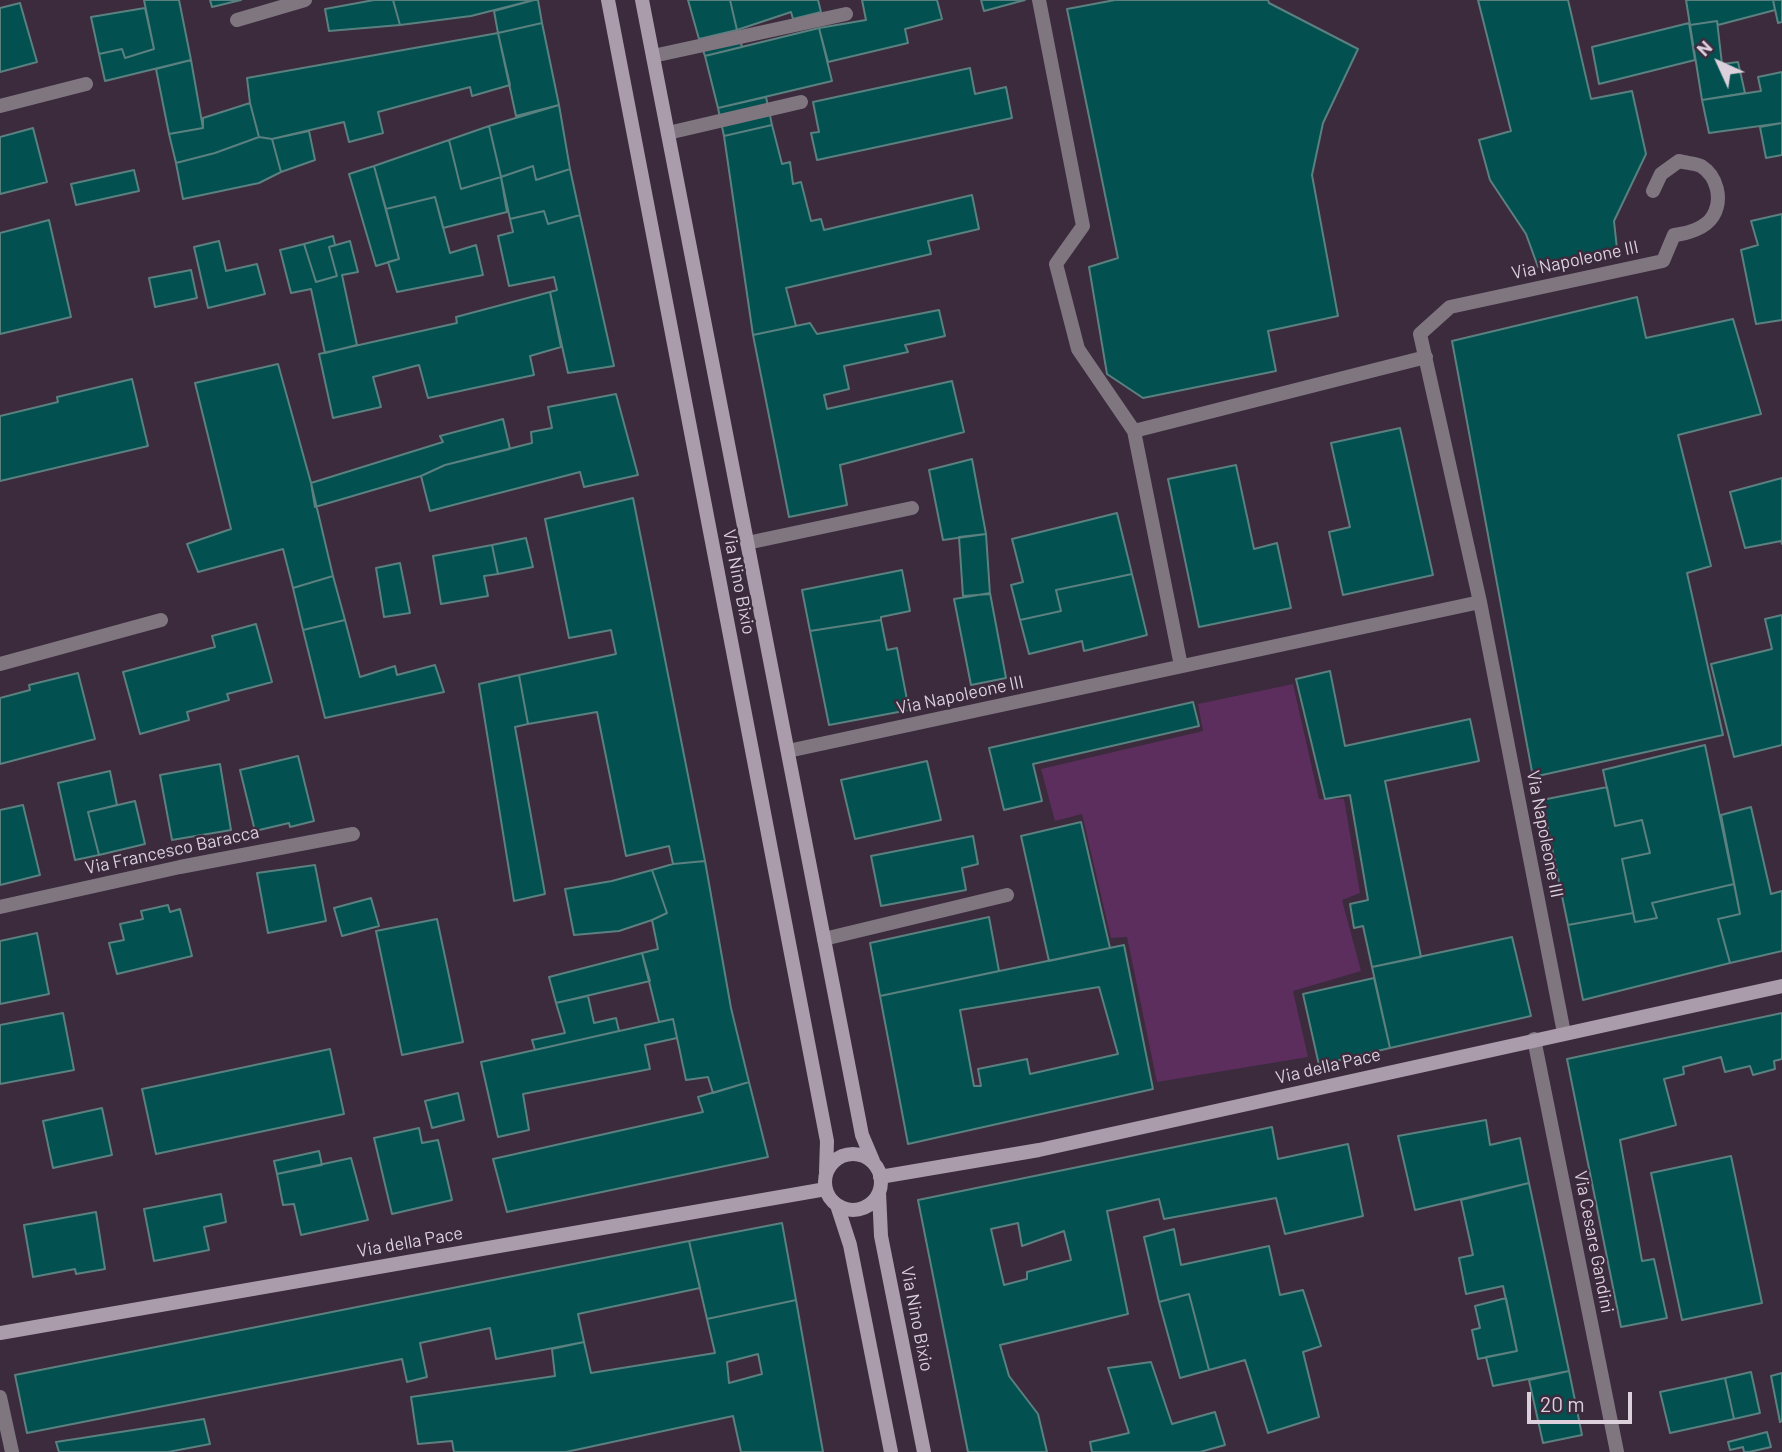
<!DOCTYPE html>
<html>
<head>
<meta charset="utf-8">
<style>
  body { margin:0 }
  #map { position:relative; width:1782px; height:1452px; overflow:hidden; background:#3c2a3d; font-family:Barlow,sans-serif }
  canvas { display:block }
  .north { position:absolute; left:1684px; top:28px; width:70px; height:70px; -webkit-text-stroke:5px #3c2a3d; paint-order:stroke; rotate:315deg; font-size:19px; font-weight:700; line-height:28px; text-align:center; color:#dbd0dc }
  .north::after { content:''; display:block; margin:auto; width:24px; height:32px; background:#dbd0dc; clip-path:polygon(50% 0,100% 100%,50% 72%,0 100%) }
  .scale { position:absolute; left:1527px; top:1392px; width:105px; height:32px; box-sizing:border-box; border:4px solid #dbd0dc; border-top:0; padding-left:9px; font-size:21px; line-height:24px; white-space:nowrap; color:#dbd0dc; -webkit-text-stroke:5px #3c2a3d; paint-order:stroke }
</style>
</head>
<body>
<div id="map">
<canvas width="1782" height="1452"></canvas>
<div class="north">N</div>
<div class="scale">20 m</div>
</div>
<script>
const context = document.querySelector('canvas').getContext('2d');
context.lineJoin = 'round';
function fill(path, color) {
  context.fillStyle = color;
  context.fill(path, 'evenodd');
}
function stroke(path, color, width, dash) {
  context.strokeStyle = color;
  context.lineWidth = width;
  context.lineCap = dash ? 'butt' : 'round';
  context.setLineDash(dash || []);
  context.stroke(path);
}
function label(font, color, halo, rows, align = 'center') {
  context.font = font + ' Barlow,sans-serif';
  context.lineWidth = 5;
  context.setLineDash([]);
  context.textBaseline = 'middle';
  context.strokeStyle = halo;
  context.fillStyle = color;
  for (const [text, x, y, turn = 0] of rows) {
    context.save();
    context.translate(x, y);
    context.rotate((+turn || 0) * Math.PI / 180);
    context.textAlign = isNaN(turn) ? turn : align;
    if (halo) context.strokeText(text, 0, 0);
    context.fillText(text, 0, 0);
    context.restore();
  }
}
const green = new Path2D(`
  M1293 684 1319 799H1344L1360 893 1342 900 1361 971 1293 991 1308 1057 1157 1082 1127 937 1111 938 1082 814 1055 821 1041 769 1203 731 1198 704Z`);
const building = new Path2D(`
  M144 0H179L191 60 105 81 99 54 122 49 125 58 154 49Z
  M210 0H241L212 7Z
  M374 0H393L400 25 329 31 325 9Z
  M393 0H534L471 16 400 25Z
  M534 0H538L542 23 498 33 494 11Z
  M688 0H730L737 30 699 39Z
  M730 0H818L821 12 793 19 791 12 737 30Z
  M862 0H937L942 19 905 29 908 43 828 62 819 28 866 20Z
  M981 0H1025L984 11Z
  M1115 0H1268L1269 3 1358 49 1323 123 1312 175 1338 316 1268 331 1276 371 1143 398 1107 374 1089 267 1118 258 1067 9Z
  M1478 0H1568L1591 99 1632 91 1646 154 1614 221 1617 249 1538 267 1526 234 1490 180 1479 140 1511 131Z
  M1686 0H1773L1775 10 1718 25 1717 21 1690 25Z
  M1773 0H1782V22L1778 23Z
  M20 3 37 62 0 72V8Z
  M145 8 154 49 125 58 122 49 99 54 91 17Z
  M1717 21 1722 64 1738 62 1745 93 1702 100 1690 25Z
  M542 23 559 105 516 116 498 33Z
  M1689 23 1695 60 1599 84 1592 47Z
  M819 28 832 81 718 108 705 56Z
  M737 30 742 47 705 56 699 39Z
  M498 33 510 85 472 96 470 87 378 112 383 133 349 142 344 122 272 139 259 137 250 103 247 78Z
  M191 60 203 128 169 134 156 69Z
  M970 68 975 94 1006 87 1012 118 817 160 811 133 819 132 813 102Z
  M1782 72V123L1709 133 1702 100 1761 91 1758 77Z
  M766 97 772 125 724 136 718 108Z
  M250 103 259 137 215 153 176 163 169 134 203 128V118Z
  M559 105 570 169 536 180 533 166 501 177 489 126Z
  M1782 123V155L1766 158 1760 127Z
  M772 125 782 164 790 162 793 184 801 182 811 221 821 219 824 230 972 195 979 229 928 241 931 254 786 288 796 326 753 335 724 136Z
  M489 126 501 177 461 189 449 140Z
  M33 128 47 182 0 194V137Z
  M309 131 315 160 281 172 272 139Z
  M259 137 272 139 281 172 259 183 183 199 176 163 215 153Z
  M449 140 461 189 501 177 507 212 443 228 435 197 386 209 374 166Z
  M374 166 399 259 376 266 349 174Z
  M533 166 536 180 570 169 580 215 548 224 544 211 510 219 501 177Z
  M134 170 139 191 76 205 71 184Z
  M435 197 450 253 476 245 483 275 397 292 388 262 399 259 386 209Z
  M544 211 548 224 580 215 614 366 568 373 550 292 557 290 554 277 509 286 498 236 513 232 510 219Z
  M1782 214V320L1756 324 1741 250 1758 245 1751 221Z
  M49 220 71 317 0 334V233Z
  M333 236 335 245 329 247 337 276 316 282 304 244Z
  M219 241 226 271 257 264 265 294 208 308 194 247Z
  M350 241 358 272 342 275 357 345 325 353 311 289 291 293 280 250 304 244 316 282 337 276 329 247Z
  M191 270 197 298 155 307 149 278Z
  M550 292 561 347 530 356 534 375 428 398 419 365 373 377 381 407 333 418 319 354 457 323 456 317Z
  M1637 297 1646 338 1733 319 1761 414 1678 435 1711 566 1687 573 1723 735 1533 777 1452 341Z
  M939 310 945 336 905 345 908 352 844 366 849 389 824 395 827 409 952 381 964 432 840 465 847 505 789 517 753 335 810 323 817 334Z
  M278 364 311 483 333 576 293 588 283 549 198 572 187 544 231 529 195 383Z
  M132 379 148 446 0 481V416L58 402 57 397Z
  M616 394 638 475 584 487 580 472 430 511 421 476 445 465 532 443 531 432 552 428 548 407Z
  M503 419 510 449 445 465 421 476 315 507 311 483 443 442 440 436Z
  M1400 428 1433 575 1343 595 1329 532 1350 527 1331 443Z
  M972 459 986 534 943 540 929 470Z
  M1236 465 1254 549 1277 543 1291 608 1199 627 1168 479Z
  M1782 478V544L1781 541 1745 548 1730 492Z
  M633 498 705 861 673 864 669 846 626 856 597 712 528 724 519 675 616 654 611 630 569 638 545 519Z
  M1117 513 1132 574 1056 590 1061 611 1020 620 1011 585 1023 582 1012 539Z
  M986 534 990 594 963 596 959 537Z
  M526 538 533 567 498 574 492 545Z
  M492 545 498 574 484 576 488 596 441 604 433 556Z
  M400 563 410 613 384 617 376 568Z
  M902 570 910 611 881 617V620L810 631 802 590Z
  M1132 574 1147 635 1084 651 1082 641 1029 654 1020 620 1061 611 1056 590Z
  M333 576 345 620 303 630 293 588Z
  M990 593 1006 678 971 685 954 599Z
  M1782 615V745L1734 757 1711 664 1772 649 1765 619Z
  M345 620 360 677 395 666 397 675 435 665 444 692 325 718 303 630Z
  M881 620 887 650 897 648 909 710 829 725 810 631Z
  M256 624 272 682 227 694 229 700 187 712 189 720 140 734 123 672 215 647 212 636Z
  M1330 671 1345 746 1470 719 1479 761 1385 781 1421 957 1372 967 1363 926 1354 928 1350 904 1368 900 1350 795 1325 799 1296 679Z
  M78 673 95 739 0 764V698L30 690 29 685Z
  M519 675 528 724 515 727 545 894 514 901 479 684Z
  M1193 702 1199 726 1033 764 1042 801 1004 810 989 748Z
  M1705 745 1734 884 1652 903 1657 918 1635 922 1622 859 1650 853 1642 820 1615 826 1603 770Z
  M298 756 314 821 290 827 289 823 255 831 240 770Z
  M927 761 941 820 855 839 841 780Z
  M220 764 231 830 172 840 160 775Z
  M110 771 117 805 88 812 99 855 75 860 58 783Z
  M1607 787 1615 826 1642 820 1650 853 1622 859 1633 913 1568 925 1542 800Z
  M135 801 145 844 99 855 88 812Z
  M23 805 40 875 0 885V810Z
  M1751 807 1771 894 1782 891V951L1730 963 1718 919 1740 914 1721 815Z
  M1081 822 1110 948 1049 961 1021 836Z
  M973 836 978 864 962 868 966 890 881 906 871 856Z
  M705 861 731 1008 749 1082 713 1093 708 1077 686 1080 673 1019 659 1022 642 953 658 949 652 920 667 913 652 870 673 864Z
  M315 865 326 921 268 933 257 873Z
  M652 870 667 913 652 920 619 931 574 935 565 889 612 881Z
  M1734 884 1740 914 1718 919 1730 963 1583 1000 1568 925 1633 913 1635 922 1657 918 1652 903Z
  M371 898 379 926 342 936 334 908Z
  M168 905 170 912 180 909 192 956 117 974 109 943 124 940 120 924 143 919 141 911Z
  M989 917 999 971 880 996 870 943Z
  M437 919 463 1042 402 1055 376 931Z
  M37 933 49 994 0 1004V941Z
  M1512 937 1531 1016 1390 1048 1372 967Z
  M1124 945 1153 1089 908 1144 880 996ZM1099 987 1118 1054 1030 1074 1027 1059 978 1069 981 1086H974L960 1010Z
  M642 953 650 981 556 1003 549 977Z
  M1374 978 1390 1048 1319 1065 1303 994Z
  M588 996 594 1023 616 1018 619 1031 535 1050 532 1040 565 1033 556 1003Z
  M63 1013 74 1070 0 1084V1025Z
  M1782 1013V1059L1774 1061 1775 1069 1753 1075 1750 1066 1725 1072 1721 1057 1683 1067 1684 1074 1664 1079 1676 1125 1620 1140 1642 1261 1654 1259 1667 1318 1621 1327 1567 1059Z
  M673 1019 677 1038 645 1045 650 1069 523 1094 529 1130 498 1137 481 1062Z
  M330 1049 344 1114 156 1154 142 1089Z
  M749 1082 768 1157 507 1212 493 1159 703 1112 698 1097Z
  M458 1093 464 1120 432 1128 425 1101Z
  M102 1108 112 1155 53 1168 43 1121Z
  M1486 1120 1490 1145 1520 1138 1529 1183 1415 1210 1398 1136Z
  M1272 1127 1278 1159 1348 1144 1363 1216 1285 1234 1276 1198 1164 1219 1159 1199 1107 1211 1128 1314 1000 1345 1009 1376 1038 1414 1047 1452H968L918 1200ZM1018 1223 1022 1246 1064 1231 1071 1260 1027 1272V1279L1004 1285 991 1229Z
  M419 1128 422 1143 438 1140 452 1200 392 1214 374 1138Z
  M319 1151 322 1165 277 1174 274 1161Z
  M1731 1156 1762 1303 1682 1320 1651 1173Z
  M351 1158 368 1220 301 1235 294 1204 283 1205 277 1174Z
  M1529 1183 1569 1371 1493 1386 1486 1357 1517 1351 1503 1286 1466 1294 1459 1258 1473 1255 1461 1200Z
  M221 1194 226 1222 204 1227 209 1250 154 1261 144 1209Z
  M96 1212 105 1269 76 1274 75 1269 33 1277 24 1225Z
  M782 1223 796 1300 707 1319 689 1241Z
  M1174 1229 1181 1265 1269 1246 1280 1295 1303 1290 1321 1346 1303 1352 1319 1417 1268 1433 1245 1360 1209 1370 1189 1294 1159 1302 1144 1237Z
  M689 1241 700 1288 578 1314 584 1342 496 1359 490 1328 420 1343 427 1377 407 1382 402 1359 27 1433 15 1375Z
  M1189 1294 1209 1370 1180 1378 1159 1302Z
  M1506 1298 1517 1351 1478 1359 1472 1330 1480 1328 1475 1306Z
  M796 1300 823 1452H741L733 1416 566 1452H454L452 1441 418 1444 411 1397 555 1376 552 1349 584 1342 591 1373 715 1353 707 1319ZM758 1354 762 1374 729 1383 727 1362Z
  M1151 1362 1172 1424 1215 1412 1225 1445 1200 1452H1092L1090 1442 1129 1433 1108 1368Z
  M1569 1371 1582 1435 1543 1443 1529 1380Z
  M1751 1372 1760 1413 1734 1419 1725 1378Z
  M1782 1373V1421L1780 1422 1771 1376Z
  M1725 1378 1734 1419 1670 1433 1660 1392Z
  M204 1419 210 1444 168 1452H59L56 1442Z
  M1767 1432 1771 1447 1749 1452H1744L1743 1447 1730 1450 1728 1442Z`);
const lane = new Path2D(`
  M237 20 305 0
  M653 56 846 14
  M668 133 801 102
  M747 543 912 508
  M0 664 161 620
  M824 939 1007 895`);
const street = new Path2D(`
  M1039 0 1083 226 1056 264 1078 349 1134 431
  M0 106 86 84
  M1181 666 1134 431 1426 357
  M788 751 1480 602
  M0 907 180 867 353 834
  M1564 1033 1480 602 1420 334 1450 307 1663 261 1674 235C1687 234 1706 228 1713 216 1723 199 1717 176 1701 166 1695 163 1685 163 1679 161L1661 174 1653 191
  M1534 1039 1617 1452
  M0 1397 12 1452`);
const secondary = new Path2D(`
  M608 0 827 1141 826 1172
  M642 0 862 1135 873 1161
  M825 1182a28 28 0 1 1 56 0a28 28 0 1 1-56 0Z
  M880 1177 1039 1150 1782 986
  M879 1192 881 1236 924 1452
  M837 1205 850 1245 891 1452
  M0 1333 826 1189`);
const streetNames = [
  ["Via Napoleone III",1575,260,-12],
  ["Via Nino Bixio",739,582,79],
  ["Via Napoleone III",960,695,-12],
  ["Via Napoleone III",1545,834,79],
  ["Via Francesco Baracca",172,850,-12],
  ["Via della Pace",1328,1066,-13],
  ["Via della Pace",410,1242,-10],
  ["Via Cesare Gandini",1594,1242,79],
  ["Via Nino Bixio",917,1319,79]
];
fill(green, '#5b2e5e');
fill(building, '#025050');
stroke(building, '#5b8080', 2);
stroke(lane, '#7f7680', 14);
stroke(street, '#7f7680', 14);
stroke(secondary, '#ab9cac', 14);
label('18px', '#dbd0dc', '#3c2a3d', streetNames);
</script>
</body>
</html>
